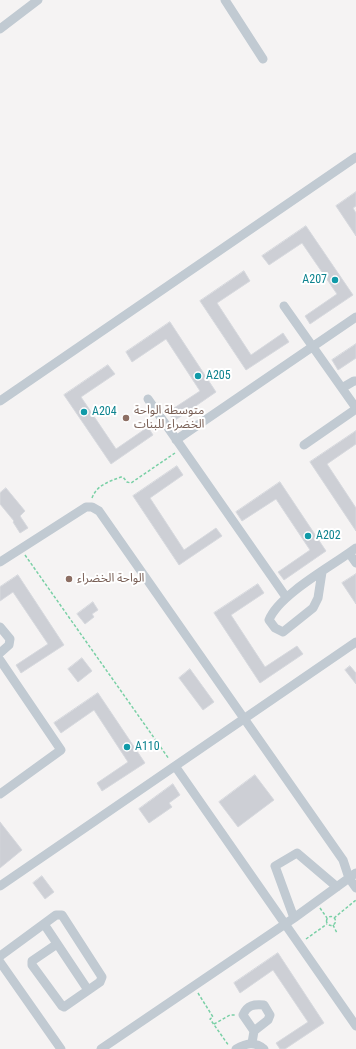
<!DOCTYPE html>
<html>
<head>
<meta charset="utf-8">
<style>
  body { margin:0 }
  canvas { display:block; background:#f5f3f3 }
</style>
</head>
<body>
<canvas width="356" height="1049"></canvas>
<script>
const context = document.querySelector('canvas').getContext('2d');
context.lineJoin = 'round';
function fill(path, color) {
  context.fillStyle = color;
  context.fill(path, 'evenodd');
}
function stroke(path, color, width, dash) {
  context.strokeStyle = color;
  context.lineWidth = width;
  context.lineCap = dash ? 'butt' : 'round';
  context.setLineDash(dash || []);
  context.stroke(path);
}
function label(font, color, halo, rows, align = 'center') {
  context.font = font + ' "Roboto Condensed","Noto Sans Arabic",sans-serif';
  context.lineWidth = 4;
  context.setLineDash([]);
  context.textBaseline = 'middle';
  context.strokeStyle = halo;
  context.fillStyle = color;
  for (const [text, x, y, turn = 0] of rows) {
    context.save();
    context.translate(x, y);
    context.rotate((+turn || 0) * Math.PI / 180);
    context.textAlign = isNaN(turn) ? turn : align;
    if (halo) context.strokeText(text, 0, 0);
    context.fillText(text, 0, 0);
    context.restore();
  }
}
const building = new Path2D(`
  M356 192V206L353 208 356 213V236L336 206Z
  M306 226 353 295 310 324 305 316 337 294 302 243 269 265 262 256Z
  M244 271 250 281 217 303 251 355 283 333 289 342 246 370 200 301Z
  M170 322 216 392 174 421 168 412 200 391 166 339 132 362 126 352Z
  M356 344V358L338 370 332 360Z
  M108 365 115 374 81 397 116 449 148 427 153 435 111 464 64 395Z
  M356 431V444L327 464 356 508V531L310 462Z
  M177 466 183 475 150 498 184 550 216 528 222 536 179 565 133 496Z
  M280 482 326 551 284 580 278 572 310 550 276 499 242 521 236 512Z
  M6 488 25 511 20 516 28 528 20 533 13 522 14 521 0 504V493Z
  M356 574V604L342 583Z
  M18 575 64 645 21 673 16 665 48 644 13 592 0 601V587Z
  M258 584 264 593 231 615 265 667 297 646 303 654 260 683 214 613Z
  M93 602 98 610 92 614 94 617 85 624 77 614Z
  M82 658 92 671 78 682 68 669Z
  M350 666 356 673V684L345 670Z
  M190 669 214 702 203 710 179 678Z
  M98 693 145 763 102 791 97 783 128 762 94 710 61 733 54 723Z
  M255 775 274 800 238 827 219 802Z
  M173 784 180 795 169 803 172 807 149 823 139 809Z
  M0 822 22 850 0 868Z
  M42 876 54 892 45 899 33 883Z
  M278 953 324 1023 285 1049H280L276 1043 308 1022 273 970 240 993 234 983Z`);
const path = new Path2D(`
  M92 498C97 485 108 482 121 477H123L127 482 131 483 175 453
  M25 555 169 759
  M320 908 327 918
  M326.5 921a4.5 4.5 0 1 1 9 0a4.5 4.5 0 1 1-9 0Z
  M334 918 356 900
  M333 925 337 933
  M306 939 327 924
  M198 993 213 1017 210 1019 229 1046
  M214 1024 230 1015H235`);
const minor = new Path2D(`
  M225 0 263 59
  M0 29 38 0
  M284 306 356 408
  M342 388 354 381H356
  M148 399 286 597
  M0 401 356 157
  M176 440 356 317
  M304 445 356 409
  M349 553 356 563
  M0 562 86 507H92L99 511 343 860 349 878 356 888
  M322 572 318 598 313 608 283 632 275 628 269 620C278 596 328 568 349 553L356 548
  M0 627 10 639 9 645 0 653
  M0 660 61 750 0 794
  M175 766 356 1026
  M0 886 356 642
  M294 918 275 866 297 853 337 887
  M44 924 88 990
  M0 956 56 915H62L102 977 100 982 64 1007 62 1006 32 965V961L57 944
  M0 962 61 1049
  M252 1043 254 1031 268 1020 270 1015 264 1005C254 1004 247 1005 243 1015L254 1031
  M101 1049 294 918 356 873
  M236 1049C246 1043 255 1041 264 1049`);
const markers = [
  [335,280,4,"#0f9aa8"],
  [198,376,4,"#0f9aa8"],
  [84,412,4,"#0f9aa8"],
  [126,418,4,"#8d6e63"],
  [308,536,4,"#0f9aa8"],
  [69,579,4,"#8d6e63"],
  [127,747,4,"#0f9aa8"]
];
const cultureNames = [
  ["A207",327,280,"right"],
  ["A205",206,376],
  ["A204",92,412],
  ["A202",316,536],
  ["A110",135,747]
];
const educationNames = [
  ["متوسطة الواحة",134,411],
  ["الخضراء للبنات",134,425],
  ["الواحة الخضراء",77,579]
];
fill(building, '#cdcfd5');
stroke(building, '#d7d9de', 1);
stroke(path, '#7ad0a6', 1.5, [3, 2]);
stroke(minor, '#c1cad2', 9);
for (const [x, y, r, color] of markers) {
  const dot = new Path2D();
  dot.arc(x, y, r, 0, 2 * Math.PI);
  context.fillStyle = color;
  context.fill(dot);
  stroke(dot, '#fff', 1.5);
}
label('12px', '#0d838f', '#fff', cultureNames, 'left');
label('12px', '#785e54', '#fff', educationNames, 'left');
</script>
</body>
</html>
